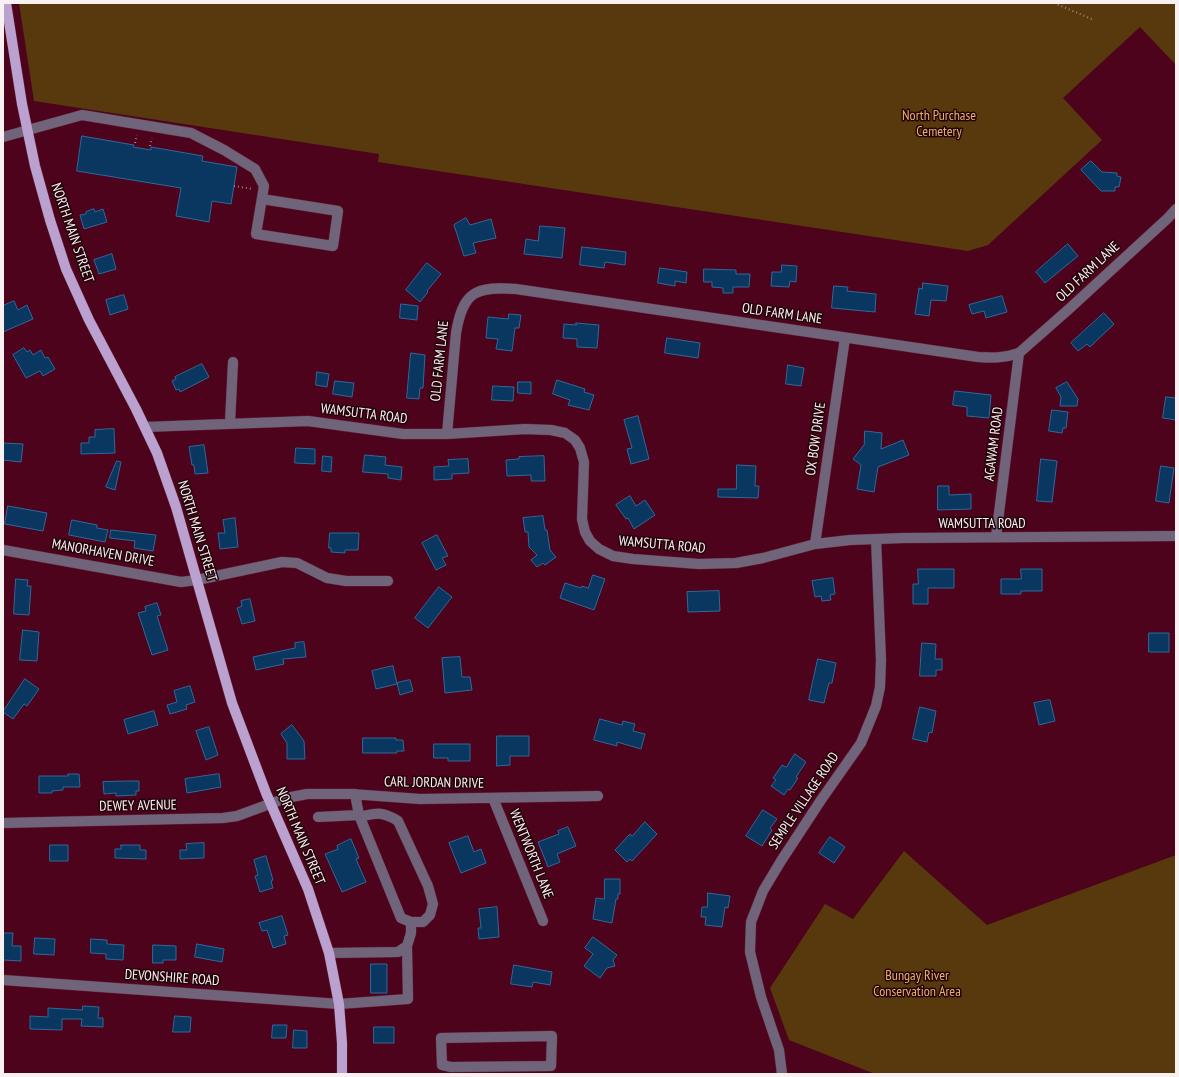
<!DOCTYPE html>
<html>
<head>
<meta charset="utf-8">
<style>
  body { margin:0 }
  #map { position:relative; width:1179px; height:1077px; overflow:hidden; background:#4c031b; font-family:"PT Sans Narrow",sans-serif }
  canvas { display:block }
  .frame { position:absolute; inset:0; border:4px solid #f9f0f1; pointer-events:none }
</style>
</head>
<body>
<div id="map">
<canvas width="1179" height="1077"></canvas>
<div class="frame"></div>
</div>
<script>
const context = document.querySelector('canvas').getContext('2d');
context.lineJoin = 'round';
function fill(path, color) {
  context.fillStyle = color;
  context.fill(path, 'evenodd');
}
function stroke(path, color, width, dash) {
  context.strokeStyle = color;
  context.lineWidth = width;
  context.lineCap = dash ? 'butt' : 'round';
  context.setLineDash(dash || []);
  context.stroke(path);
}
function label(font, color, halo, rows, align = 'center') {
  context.font = font + ' "PT Sans Narrow",sans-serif';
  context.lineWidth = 3;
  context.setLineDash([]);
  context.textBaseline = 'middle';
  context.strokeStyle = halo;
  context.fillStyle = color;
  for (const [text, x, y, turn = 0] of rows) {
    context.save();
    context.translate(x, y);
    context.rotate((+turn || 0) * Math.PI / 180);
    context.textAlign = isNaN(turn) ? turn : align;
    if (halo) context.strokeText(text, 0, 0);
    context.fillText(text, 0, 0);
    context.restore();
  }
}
const green = new Path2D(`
  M19 3H1176V65L1140 27 1063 98 1102 140 988 245 968 251 378 162 379 154 34 101Z
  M904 851 987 925 1176 855V1074H875L789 1040 770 988 825 904 853 919Z`);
const building = new Path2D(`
  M82 136 134 145 133 147 151 150V147L203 156 202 161 237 167 231 204 212 201 209 222 176 216 181 188 77 171Z
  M1091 161 1102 172 1117 173V176L1121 177 1119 187H1115V191H1101L1081 170Z
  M94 209 95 212 103 209 107 222 84 229 80 215 86 214V212Z
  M466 218 470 225 491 219 496 238 473 243 476 253 464 256 454 225Z
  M540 226 565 228 562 258 524 254 526 239 538 241Z
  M1068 244 1078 256 1045 283 1036 272Z
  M582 247 626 252 625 265 605 262 604 268 580 265Z
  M112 254 116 269 99 274 94 260Z
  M427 263 441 274 427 291 428 292 420 302 406 290Z
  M782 265 797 266 796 282 790 281 789 287 771 286 772 272H781Z
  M660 268 687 272 686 283 675 281V286L658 283Z
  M704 269 736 270V274H750L749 287H733V293H723V288L712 287V282H704Z
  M923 283 948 286 946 301 931 300 929 316 915 314 919 288 922 289Z
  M834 286 848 287 847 291 876 294 875 312 832 308Z
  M124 295 128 309 110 315 106 300Z
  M1002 296 1007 312 986 318 984 311 972 314 969 305Z
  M14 301 18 310 27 305 33 319 3 332V306Z
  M401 304 418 306 417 320 400 318Z
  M1104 313 1114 324 1090 347 1087 344 1078 351 1071 343Z
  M509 314 521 315 519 328H515L512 351 496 349 498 339 486 338 488 317 508 319Z
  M576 323 599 325 597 348 577 347V339L563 338 564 324 576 325Z
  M667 338 700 343 698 358 665 353Z
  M24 348 27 352 30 350 33 355 41 350 45 358 48 357 55 369 43 376 40 371 26 378 13 355Z
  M411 353 425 355 423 388H420L419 399 407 398Z
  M202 364 209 377 180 392 179 389 176 390 172 381 176 379 175 377Z
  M788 365 804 368 801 386 786 384Z
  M317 372 329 374 327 387 316 385Z
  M557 380 585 389 584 392 594 395 589 410 568 405 570 400 553 394Z
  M335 381 354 383 352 397 333 394Z
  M518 382H531V394L518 393Z
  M1067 382 1078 399 1077 406H1060L1061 397 1056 388Z
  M493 386 514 387 513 401 492 400Z
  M955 391 991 395 989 418 967 416V407L953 405Z
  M1166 397 1176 398V420L1163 418Z
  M1052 410 1068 412 1066 428H1063L1062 433 1049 431Z
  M638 416 649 459 631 464 627 449 632 448 624 420Z
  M114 429 115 453 81 454V443H89V437H95V430Z
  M865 431 882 433 881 449 903 440 909 455 878 467 874 492 857 489 861 465 853 459 864 445Z
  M3 443 23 444 21 462 3 460Z
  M204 445 208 473 195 474 194 465H192L189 447Z
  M296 448 315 449V464L295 463Z
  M365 455 386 457 385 465 402 467 401 480 388 478V474L363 472Z
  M323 456 332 457 331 472 322 471Z
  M544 456 545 481H531V475L507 476 506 460 519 459V457Z
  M468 459 469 473 452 474V479L434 480V467L449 466 448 460Z
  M1041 459 1057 461 1052 502 1037 501Z
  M117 461 121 462 115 490 106 487Z
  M737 465 756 466 755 486H759L758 498 718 497V489H736Z
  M1161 466 1174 468 1169 503 1156 501Z
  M938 486H949V495L971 494V509L938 510Z
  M630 496 636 506 645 500 655 515 634 529 628 518 626 519 616 505Z
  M8 506 47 513 43 531 5 524Z
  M543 516 545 530H547L550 550 556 557 545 565 543 563 537 567 531 560 537 555 529 547 528 532H525L523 518Z
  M235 518 238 547 220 549 218 533H225L223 520Z
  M72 520 97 525V528L108 530 105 542 69 535Z
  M111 530 156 535 153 551 134 548 135 541 110 538Z
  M330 533H359L358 550H345V553L331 552V548H329Z
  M437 535 448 556 442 558 446 565 436 570 422 543Z
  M918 569H954V588H928V604H913V584H918Z
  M1021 569H1042V591H1021V594H1001V579H1021Z
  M593 575 605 579 594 610 560 598 565 583 581 588 582 586 588 588Z
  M833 578 835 594 830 595 831 600 822 601 821 596 815 597 812 581Z
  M16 579 28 580 27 586H31L29 615 14 614Z
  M439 587 452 597 428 628 415 618Z
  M719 591 720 611 688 612 687 592Z
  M250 599 255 621 242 624 237 608 242 606 241 601Z
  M157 603 161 615 157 616 168 650 152 655 138 613 146 611 145 607Z
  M23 630 39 632 37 661 20 660Z
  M1149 633H1169V652H1149Z
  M304 642 306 657 283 659 284 664 256 670 253 657 295 648V643Z
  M922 643 936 644 935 659H942V670H936V676H920Z
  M460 657 462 677H470L472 690 445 693 442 658Z
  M818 659 836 663 832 683H829L824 703 809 700Z
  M393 666 397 684 376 689 372 671Z
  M25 679 39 689 27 706 24 704 13 719 3 712Z
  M410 680 413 691 400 695 397 683Z
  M190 686 195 702 186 705 187 709 170 714 167 705 177 702 174 691Z
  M1050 700 1055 721 1039 725 1034 703Z
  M920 707 936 711 932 733 929 732 927 742 913 739Z
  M154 711 158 725 128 734 124 720Z
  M600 719 622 725 623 721 635 724 633 731 645 734 641 749 617 742V746L594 740Z
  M292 725 304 741 305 759H287V743L281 734Z
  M209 727 218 755 206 760 196 731Z
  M497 736H529V756H510V765L497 766Z
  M363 738H396V740H403L404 751H397V753H363Z
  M434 744H470V761H448V758H434Z
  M795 754 806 762 796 777 798 778 790 790 788 789 784 795 771 786 776 780 773 778 782 765 786 767Z
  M68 774H79L80 787H63V790L52 791V793H39V776H68Z
  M219 774 221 787 187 793 185 779Z
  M128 781H139V791H136V795L116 796V793L104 794 103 782Z
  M763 810 777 819 770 828 772 830 762 846 746 836Z
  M645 822 657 834 632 861 630 859 627 862 615 850 630 834 632 836Z
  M568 827 576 846 557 854 560 862 548 867 538 842 559 834 558 831Z
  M468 836 474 852 481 849 486 863 461 873 449 843Z
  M830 837 845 847 834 863 819 853Z
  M351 839 359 858 356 859 366 882 342 892 325 854 338 849 337 846Z
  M204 843V858L180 859V850H187L186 844Z
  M50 845H68V861H50Z
  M121 845H140V850H146V859L115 858V849H121Z
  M266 856 273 880 271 881 273 888 260 892 255 876 258 875 254 860Z
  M605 879H620V894H618V899H616L612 923 593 919 596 898 604 899Z
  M708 893 730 896 728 908 725 907 722 927 705 925 706 917H701L702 907H707Z
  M497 907 499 937 479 939 478 928H481L479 909Z
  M282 916 288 935 284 936 286 944 273 948 267 930 262 931 259 923Z
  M3 933H13L12 946H21V961L3 960Z
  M593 937 617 955 613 960 615 966 607 968 600 978 584 966 593 954 585 948Z
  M35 938 55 939 54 955 34 954Z
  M91 939 107 940V944L124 945 123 960 106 959V954L91 953Z
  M197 944 224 949 222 962 195 957Z
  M153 945 176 946V960H163V963H153Z
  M371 964H387V993H371Z
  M514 965 552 972 550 985 533 982 532 987 511 984Z
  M83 1006 99 1007 98 1018H103V1027L81 1026 82 1019H62V1030L30 1029V1016L48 1017V1008L82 1010Z
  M175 1016 191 1017 190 1032H173Z
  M273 1025H287L286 1038H272Z
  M374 1027H394V1043H374Z
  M294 1030 307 1031V1048H293Z`);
const path = new Path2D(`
  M1054 3 1094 20
  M135 143 137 135
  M150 146 152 138
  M234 186 253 189`);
const minor = new Path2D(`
  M3 137 82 115 191 133 224 150 255 169 264 186 256 234 333 246 338 211 262 199
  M230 423 233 362
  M145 427 308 421 403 434H447L525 429 551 430 565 433 575 440 580 448 584 462 582 519 585 532 590 541 599 549 613 556 633 559 699 564 736 563 763 558 815 544 850 540 904 538 1176 536
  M447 434 456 333C463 292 475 286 516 289L978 357C993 358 1005 358 1019 353L1069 309 1168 218 1176 209
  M996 537 1019 353
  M815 544 845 338
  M3 550 181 582 197 580 282 562 297 563 327 578 346 581H388
  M355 794 359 815 401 918 411 922H423L430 915 433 904 428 886 398 821C384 812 376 812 360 817
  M493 798 543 921
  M318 817 359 815
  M3 823 223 818 237 816 286 798 307 794H351L420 799 598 796
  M329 953 398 952 407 946 411 933V922
  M3 980 339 1004 408 999 407 946
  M552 1036 551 1066 451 1067 442 1065 441 1038Z
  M782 1074 779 1050 761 997 750 952 751 922 763 891 781 861 821 800 861 743 876 706 880 687 881 660 876 539`);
const major = new Path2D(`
  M6 3 22 104 35 166 50 220 66 269 89 320 136 409 157 453 176 507 232 703 266 793 308 889 329 953 339 1004 342 1043V1074`);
const parkNames = [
  ["North Purchase",939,116],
  ["Cemetery",939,132],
  ["Bungay River",917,976],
  ["Conservation Area",917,992]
];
const streetNames = [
  ["NORTH MAIN STREET",72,233,71],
  ["OLD FARM LANE",1088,272,-43],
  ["OLD FARM LANE",782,314,8],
  ["OLD FARM LANE",440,361,-84],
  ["WAMSUTTA ROAD",364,414,7],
  ["OX BOW DRIVE",816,439,-82],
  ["AGAWAM ROAD",994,444,-83],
  ["WAMSUTTA ROAD",982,524],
  ["NORTH MAIN STREET",197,531,73],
  ["WAMSUTTA ROAD",662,545,5],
  ["MANORHAVEN DRIVE",103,553,10],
  ["CARL JORDAN DRIVE",434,783,1],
  ["SEMPLE VILLAGE ROAD",804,801,-56],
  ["DEWEY AVENUE",138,806,-1],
  ["NORTH MAIN STREET",300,836,67],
  ["WENTWORTH LANE",531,854,68],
  ["DEVONSHIRE ROAD",172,978,4]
];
fill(green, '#58390e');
fill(building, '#0a375f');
stroke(building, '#30689d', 1);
stroke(minor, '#642439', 11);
stroke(major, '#642439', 11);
stroke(path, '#a77f8b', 2, [1, 3]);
stroke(minor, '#70647a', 10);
stroke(major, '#bba1cf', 10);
label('14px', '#edb068', '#21040a', parkNames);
label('14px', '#f9f0f1', '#21040a', streetNames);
</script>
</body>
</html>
